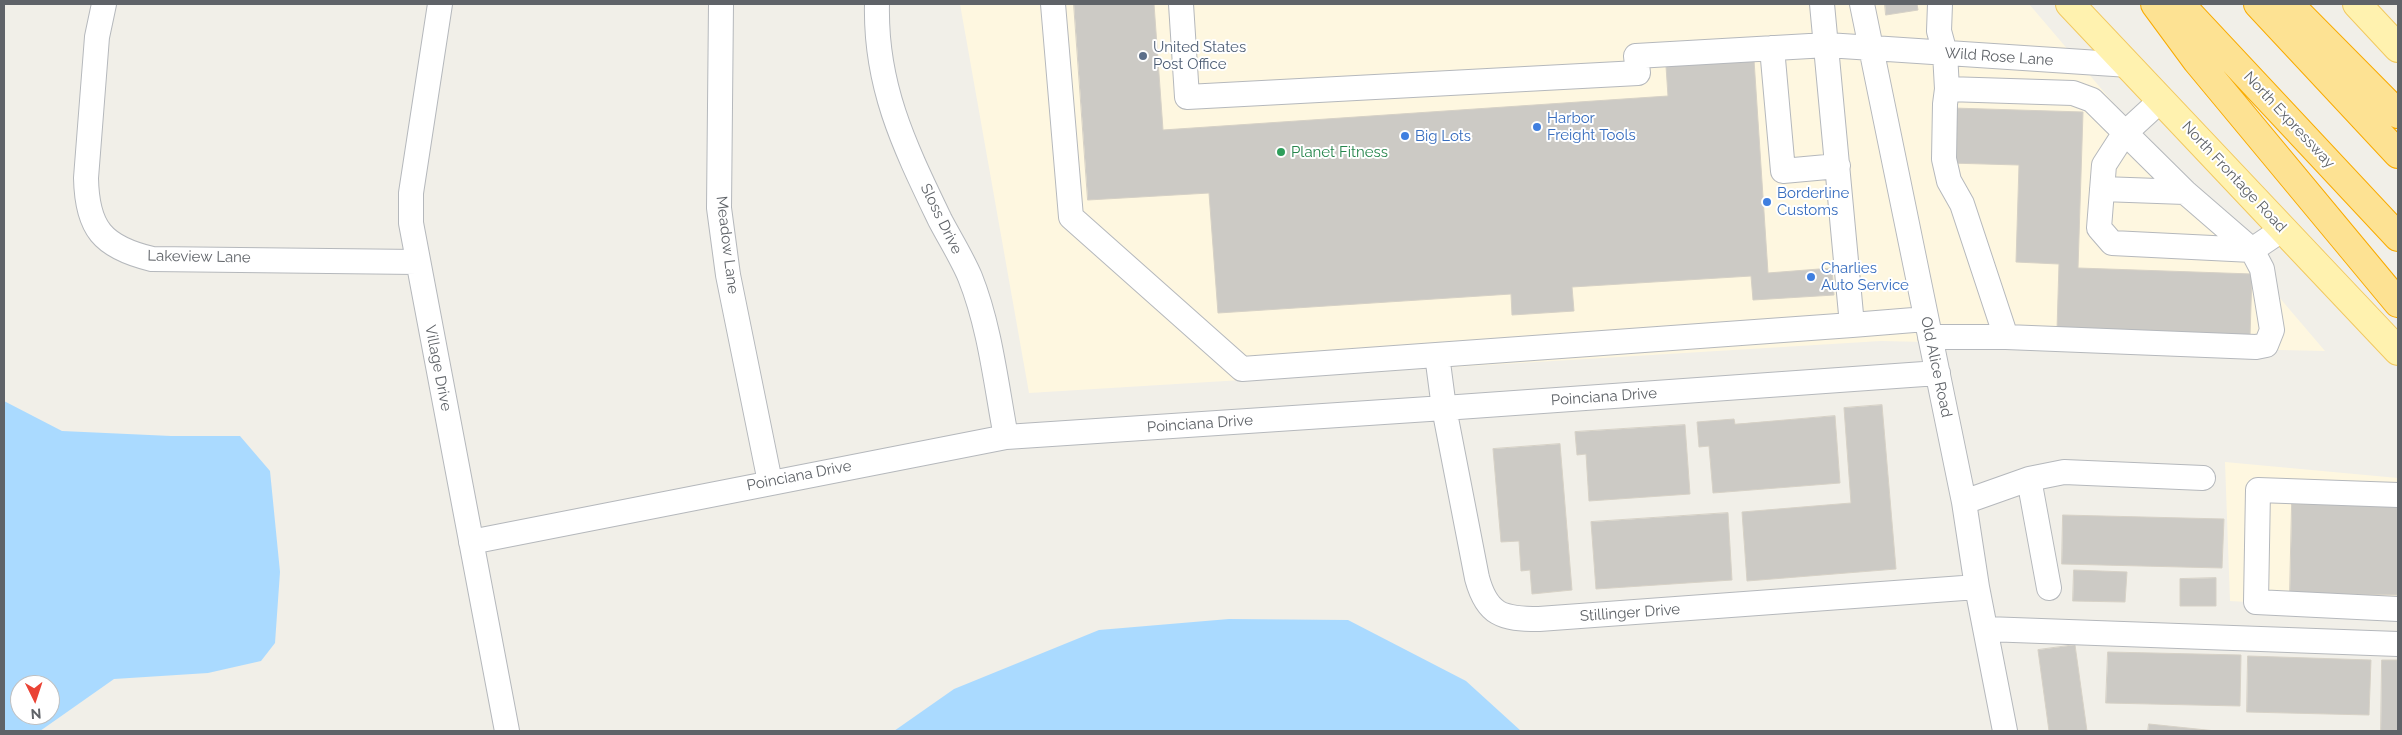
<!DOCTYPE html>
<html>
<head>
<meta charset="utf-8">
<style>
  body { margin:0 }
  #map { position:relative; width:2402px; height:735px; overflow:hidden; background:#f1efe8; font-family:Raleway,sans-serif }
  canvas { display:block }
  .frame { position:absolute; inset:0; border:5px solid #5f6368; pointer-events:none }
  .north { position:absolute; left:10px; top:675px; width:50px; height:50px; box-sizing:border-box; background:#fff; border:1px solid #bfc1c3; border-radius:50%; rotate:176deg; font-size:14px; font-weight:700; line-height:20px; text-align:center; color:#5f6368 }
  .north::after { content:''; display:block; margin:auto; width:18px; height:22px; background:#ea4335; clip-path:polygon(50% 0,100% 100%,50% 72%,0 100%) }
</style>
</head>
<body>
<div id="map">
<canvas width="2402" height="735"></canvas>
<div class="frame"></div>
<div class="north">N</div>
</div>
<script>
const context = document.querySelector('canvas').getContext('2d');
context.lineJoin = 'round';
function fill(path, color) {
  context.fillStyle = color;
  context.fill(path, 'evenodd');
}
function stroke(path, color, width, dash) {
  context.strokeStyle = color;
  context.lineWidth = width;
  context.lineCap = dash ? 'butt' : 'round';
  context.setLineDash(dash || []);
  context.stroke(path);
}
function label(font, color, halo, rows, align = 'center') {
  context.font = font + ' Raleway,sans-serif';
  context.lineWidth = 4;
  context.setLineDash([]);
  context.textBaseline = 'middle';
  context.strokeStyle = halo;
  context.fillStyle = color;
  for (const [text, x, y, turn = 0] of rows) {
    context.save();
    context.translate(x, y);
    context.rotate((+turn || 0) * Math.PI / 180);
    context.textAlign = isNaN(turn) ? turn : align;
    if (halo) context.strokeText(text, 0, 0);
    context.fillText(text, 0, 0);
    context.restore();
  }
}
const commercial = new Path2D(`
  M960 4H2029L2325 351 1881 341 1029 393Z
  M2225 462 2398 478V611L2230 601Z`);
const water = new Path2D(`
  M4 401 62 431 171 436H240L270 471 280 572 275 643 261 661 208 673 114 679 40 731H4ZM20 685H50V715H20Z
  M1229 619 1348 620 1466 681 1521 731H894L954 689 1099 630Z`);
const building = new Path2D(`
  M1074 4H1154L1163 130 1668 96 1666 66 1754 60 1768 273 1832 268 1834 295 1753 300 1751 276 1572 287 1574 311 1512 315 1511 294 1218 313 1209 193 1088 200Z
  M1885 4H1917L1918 10 1886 15Z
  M1952 108 2083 112 2078 268 2252 274 2250 336 2057 330 2059 264 2016 262 2019 165 1950 163Z
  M1882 405 1896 569 1747 581 1742 512 1851 503 1844 408Z
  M1835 416 1840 483 1713 493 1709 446 1699 447 1697 422 1734 419 1735 424Z
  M1685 425 1690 494 1589 501 1586 454 1577 455 1575 432Z
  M1560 444 1572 590 1532 594 1530 570 1521 571 1519 541 1501 542 1493 449Z
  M2292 504 2398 506V595L2290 593Z
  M1728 513 1732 580 1596 589 1591 522Z
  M2063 515 2224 519 2222 568 2062 564Z
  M2074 570 2127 572 2125 602 2073 601Z
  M2216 578V606H2180V579Z
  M2075 645 2087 731H2049L2038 650Z
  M2108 652 2241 655 2240 706 2106 703Z
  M2248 656 2371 660 2369 715 2247 712Z
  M2382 660H2398V731H2381Z
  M2149 724 2216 731H2148Z`);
const minor = new Path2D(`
  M104 4 97 37 86 178C87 228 102 247 152 259L417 262
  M440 4 411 193V223L507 731
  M721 4 719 208 728 275 770 482
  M877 4C875 87 905 147 940 220 950 239 962 258 970 277 990 327 996 384 1006 437
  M1053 4 1071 217 1242 369 1852 325
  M1181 4 1187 97 1638 73 1636 56 1827 45 2129 65
  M1822 4 1852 325 1926 319
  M1862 4 1964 502 1977 587 2005 731
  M1940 4 1939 31 1945 53 1947 89 1945 104 1944 159 1949 181 1962 204 2006 337 2256 347 2266 345 2272 330 2262 269 2252 250 2185 192 2092 100 2073 93 1947 89
  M1772 48 1783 171 1838 166
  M2161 100 2124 134 2104 165 2099 228 2112 243 2252 250 2283 229
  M2102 189 2185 192
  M1930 337H2006
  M1437 355 1444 408 1477 578C1487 615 1502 619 1539 619L1977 587
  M2029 479 2049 588
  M2398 495 2258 490 2256 602 2398 609
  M1964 502 2029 479 2064 472 2203 478
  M471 542 1006 437 1444 408 1938 373
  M1986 629 2398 644`);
const major = new Path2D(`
  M2070 4 2398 351
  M2357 4 2398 48`);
const highway = new Path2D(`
  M2155 4 2197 61 2398 303
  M2180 4 2398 237
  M2258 4 2398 154
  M2289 4 2398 114`);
const markers = [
  [1143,56,5,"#5c6f8a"],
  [1537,127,5,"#3f7fe0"],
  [1405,136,5,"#3f7fe0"],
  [1281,152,5,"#2e9e5b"],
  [1767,202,5,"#3f7fe0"],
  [1811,277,5,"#3f7fe0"]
];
const serviceNames = [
  ["United States",1153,47],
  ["Post Office",1153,64]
];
const streetNames = [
  ["Wild Rose Lane",1999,57,4],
  ["North Expressway",2289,120,47],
  ["North Frontage Road",2234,177,47],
  ["Sloss Drive",941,219,64],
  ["Meadow Lane",727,245,83],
  ["Lakeview Lane",199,257,1],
  ["Old Alice Road",1936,367,78],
  ["Village Drive",438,368,79],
  ["Poinciana Drive",1604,397,-4],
  ["Poinciana Drive",1200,424,-4],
  ["Poinciana Drive",799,476,-11],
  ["Stillinger Drive",1630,613,-4]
];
const shopNames = [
  ["Harbor",1547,118],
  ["Freight Tools",1547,135],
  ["Big Lots",1415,136],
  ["Borderline",1777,193],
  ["Customs",1777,210],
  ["Charlies",1821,268],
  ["Auto Service",1821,285]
];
const leisureNames = [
  ["Planet Fitness",1291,152]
];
fill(commercial, '#fef7e0');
fill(water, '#aadaff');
fill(building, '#cccac5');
stroke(building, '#d6d1c6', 1);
stroke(minor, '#b5b8bc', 26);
stroke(major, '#f2c960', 30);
stroke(highway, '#f9ab00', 30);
stroke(minor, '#fff', 24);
stroke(major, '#fff2af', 28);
stroke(highway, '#fde293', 28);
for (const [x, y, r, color] of markers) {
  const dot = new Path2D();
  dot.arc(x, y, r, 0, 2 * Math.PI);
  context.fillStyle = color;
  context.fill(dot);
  stroke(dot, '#fff', 2);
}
label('15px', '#4e5e75', '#fff', serviceNames, 'left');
label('15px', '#5f6368', '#fff', streetNames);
label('15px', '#366cbe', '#fff', shopNames, 'left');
label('15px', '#27864d', '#fff', leisureNames, 'left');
</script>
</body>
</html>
